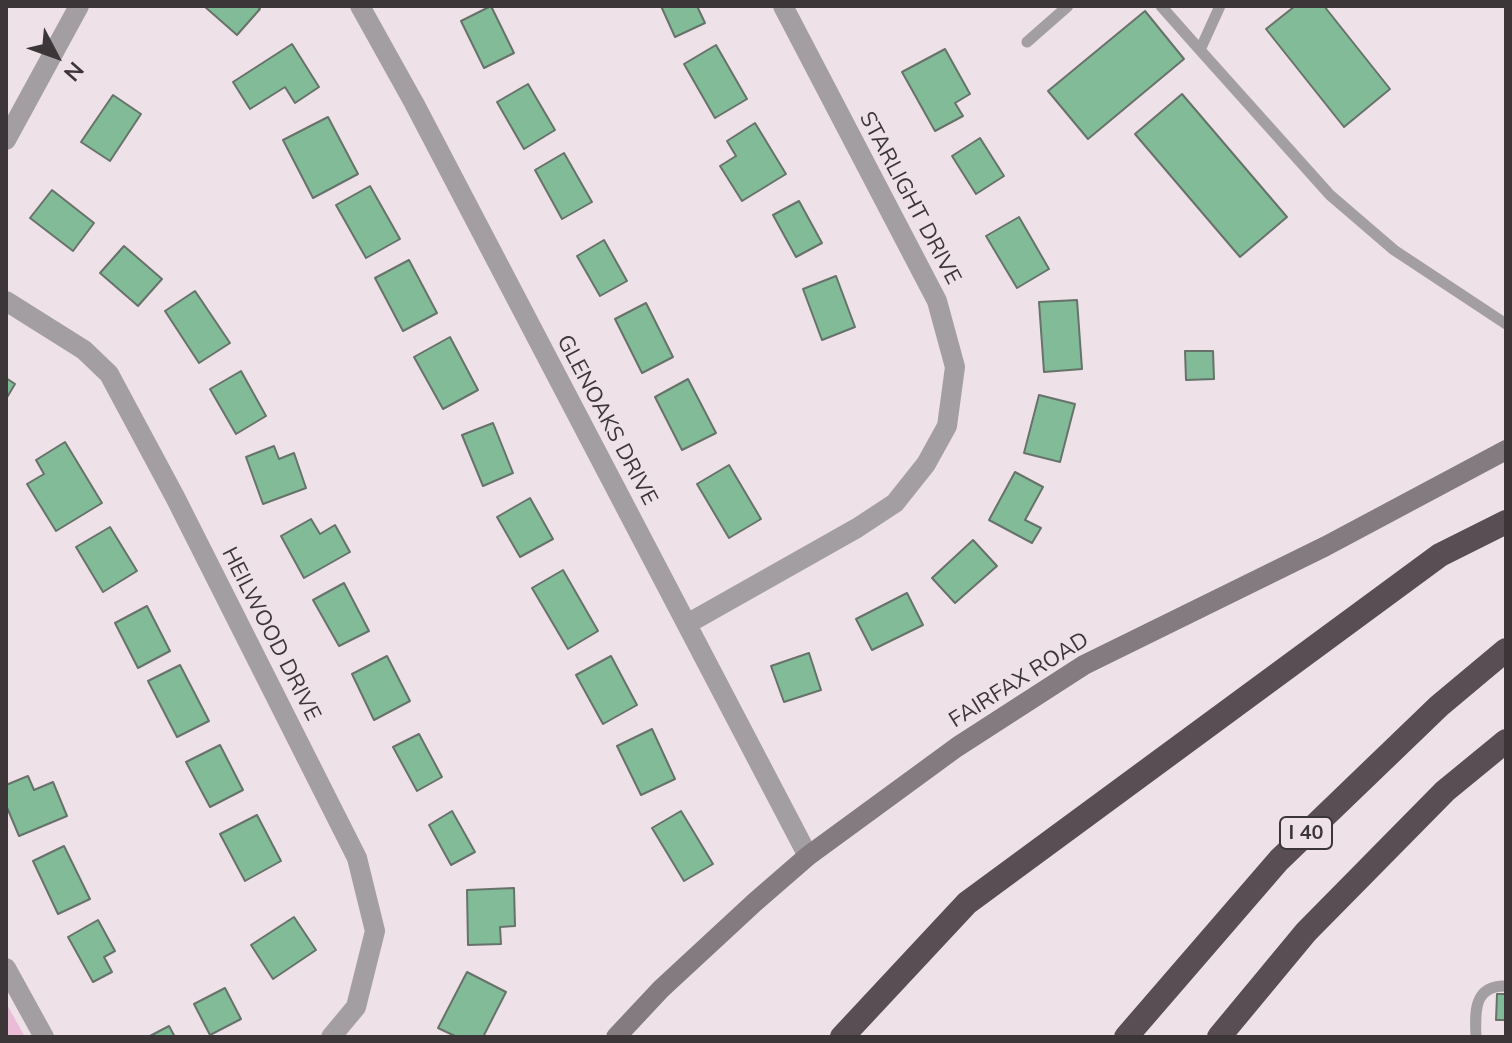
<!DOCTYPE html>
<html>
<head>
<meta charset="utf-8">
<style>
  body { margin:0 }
  #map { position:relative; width:1512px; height:1043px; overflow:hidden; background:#eee1e8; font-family:Mulish,sans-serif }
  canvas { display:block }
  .frame { position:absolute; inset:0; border:8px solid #3c3639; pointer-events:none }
  .north { position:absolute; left:16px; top:16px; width:80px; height:80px; -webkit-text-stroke:6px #eee1e8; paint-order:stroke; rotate:131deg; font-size:22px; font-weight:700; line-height:32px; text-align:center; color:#3c3639 }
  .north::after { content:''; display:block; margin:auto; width:28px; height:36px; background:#3c3639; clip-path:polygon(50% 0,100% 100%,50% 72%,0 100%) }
</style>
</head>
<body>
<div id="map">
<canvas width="1512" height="1043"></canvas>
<div class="frame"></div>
<div class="north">N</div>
</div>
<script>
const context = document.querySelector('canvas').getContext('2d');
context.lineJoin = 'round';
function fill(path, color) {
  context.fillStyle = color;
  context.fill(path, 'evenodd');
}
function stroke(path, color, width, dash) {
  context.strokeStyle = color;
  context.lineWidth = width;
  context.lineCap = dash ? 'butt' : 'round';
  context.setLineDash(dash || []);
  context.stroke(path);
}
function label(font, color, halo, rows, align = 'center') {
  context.font = font + ' Mulish,sans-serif';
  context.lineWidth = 8;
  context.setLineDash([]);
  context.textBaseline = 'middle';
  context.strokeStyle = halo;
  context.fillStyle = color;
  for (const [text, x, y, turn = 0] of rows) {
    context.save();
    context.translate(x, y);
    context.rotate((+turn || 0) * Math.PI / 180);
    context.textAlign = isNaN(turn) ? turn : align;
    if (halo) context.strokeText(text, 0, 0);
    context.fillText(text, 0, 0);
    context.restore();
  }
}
const green = new Path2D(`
  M6 1003 25 1037H6Z`);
const building = new Path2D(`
  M204 6H257L260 9 237 35Z
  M491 6 514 53 484 68 461 21Z
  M661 6H697L705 23 675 37Z
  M1295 6H1324L1390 89 1344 127 1266 29Z
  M1145 11 1184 59 1088 139 1048 91Z
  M292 44 319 87 295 103 285 87 250 109 233 82Z
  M716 45 747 99 715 118 684 64Z
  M945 49 970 94 955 103 963 116 935 131 902 72Z
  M528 84 555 130 524 149 497 102Z
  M1182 94 1287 217 1240 257 1135 134Z
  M113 95 141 114 110 161 81 142Z
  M328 117 358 174 313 198 283 140Z
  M755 123 786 174 742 201 720 166 736 156 727 141Z
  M980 138 1004 176 976 194 952 156Z
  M564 153 592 202 562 219 535 170Z
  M370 186 400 239 366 258 336 205Z
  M52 190 94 223 73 251 30 218Z
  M799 201 822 243 796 257 773 215Z
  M1019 217 1049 269 1017 288 986 236Z
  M604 240 627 281 600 296 577 256Z
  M124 246 162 279 138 306 100 273Z
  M409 260 437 313 403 331 375 278Z
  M836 276 855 327 822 340 803 289Z
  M195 291 230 343 199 363 165 311Z
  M1077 300 1082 369 1044 372 1039 302Z
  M646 303 673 357 642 373 615 319Z
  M450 337 478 390 443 409 414 357Z
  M1185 351H1213L1214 379 1186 380Z
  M241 371 266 416 236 434 210 389Z
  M6 378 15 384 6 399Z
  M688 379 716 433 682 450 655 397Z
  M1039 395 1075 404 1060 462 1024 453Z
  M493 423 513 473 483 486 462 435Z
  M65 442 102 503 56 531 27 484 44 474 36 460Z
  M274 446 279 459 294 453 306 488 263 504 246 457Z
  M729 465 761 519 729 538 697 484Z
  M1015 472 1043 487 1025 520 1041 528 1032 543 989 520Z
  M530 498 553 539 520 557 497 517Z
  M311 519 320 534 335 525 350 552 304 578 281 536Z
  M110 527 137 571 103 592 76 547Z
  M973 540 997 566 955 603 932 578Z
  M563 570 598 631 568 649 532 588Z
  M344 583 369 631 339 646 313 600Z
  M907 593 923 625 872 650 856 619Z
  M147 606 170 651 138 668 115 623Z
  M809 653 821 690 784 702 771 666Z
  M387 656 410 701 374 720 352 674Z
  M611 656 637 705 603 724 576 675Z
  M180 665 209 721 177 737 148 681Z
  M652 729 675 779 641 795 617 746Z
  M419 734 442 777 417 791 393 747Z
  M220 745 243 790 210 807 186 762Z
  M28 776 34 790 53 782 67 816 19 836 6 805V785Z
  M452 811 475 852 451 865 429 825Z
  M681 811 713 864 684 881 652 828Z
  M257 815 281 861 245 881 220 834Z
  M64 846 90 899 58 914 33 861Z
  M514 888 515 926 500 927 501 944 468 945 467 890Z
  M294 917 316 950 273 979 251 945Z
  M98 920 115 951 104 957 112 972 93 982 68 937Z
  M467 972 506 992 483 1037H457L438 1028Z
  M225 988 241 1019 210 1035 194 1004Z
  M1497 994H1506V1020H1496Z
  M169 1026 175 1037H148Z`);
const lane = new Path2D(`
  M1161 6 1200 50
  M1220 6 1200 50 1330 195 1394 250 1506 324
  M1027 42 1068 6
  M1476 1037C1475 1013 1473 985 1506 986`);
const street = new Path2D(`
  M360 6 414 103 808 856
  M6 140 79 6
  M6 301 84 350 109 374 175 497 357 858 375 931 356 1007 331 1037
  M687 624 857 528 895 503 926 464 947 426 955 367 937 301 783 6
  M6 968 44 1037`);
const secondary = new Path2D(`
  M616 1037 661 989 755 902 808 856 957 747 1084 665 1326 546 1506 450`);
const highway = new Path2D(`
  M842 1037 967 903 1440 555 1506 522
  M1126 1037 1279 860 1439 706 1506 650
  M1219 1037 1306 932 1445 791 1506 741`);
const shields = [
  [1306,833,52]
];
const shieldNames = [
  ["I 40",1306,833]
];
const streetNames = [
  ["STARLIGHT DRIVE",910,198,62],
  ["GLENOAKS DRIVE",607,420,62],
  ["HEILWOOD DRIVE",271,634,63],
  ["FAIRFAX ROAD",1019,680,-32]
];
fill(green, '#ebbcd8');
fill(building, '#82bb97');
stroke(building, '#67726b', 2);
stroke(lane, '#a39ea1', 11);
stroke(street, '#a39ea1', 20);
stroke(secondary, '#837b80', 20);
stroke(highway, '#594e54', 24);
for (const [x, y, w] of shields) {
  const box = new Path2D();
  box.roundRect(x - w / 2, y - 16, w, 32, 6);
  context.fillStyle = '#eee1e8';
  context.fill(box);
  stroke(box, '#3c3639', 2);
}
label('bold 20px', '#3c3639', null, shieldNames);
label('22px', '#3c3639', '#eee1e8', streetNames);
</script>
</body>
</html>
